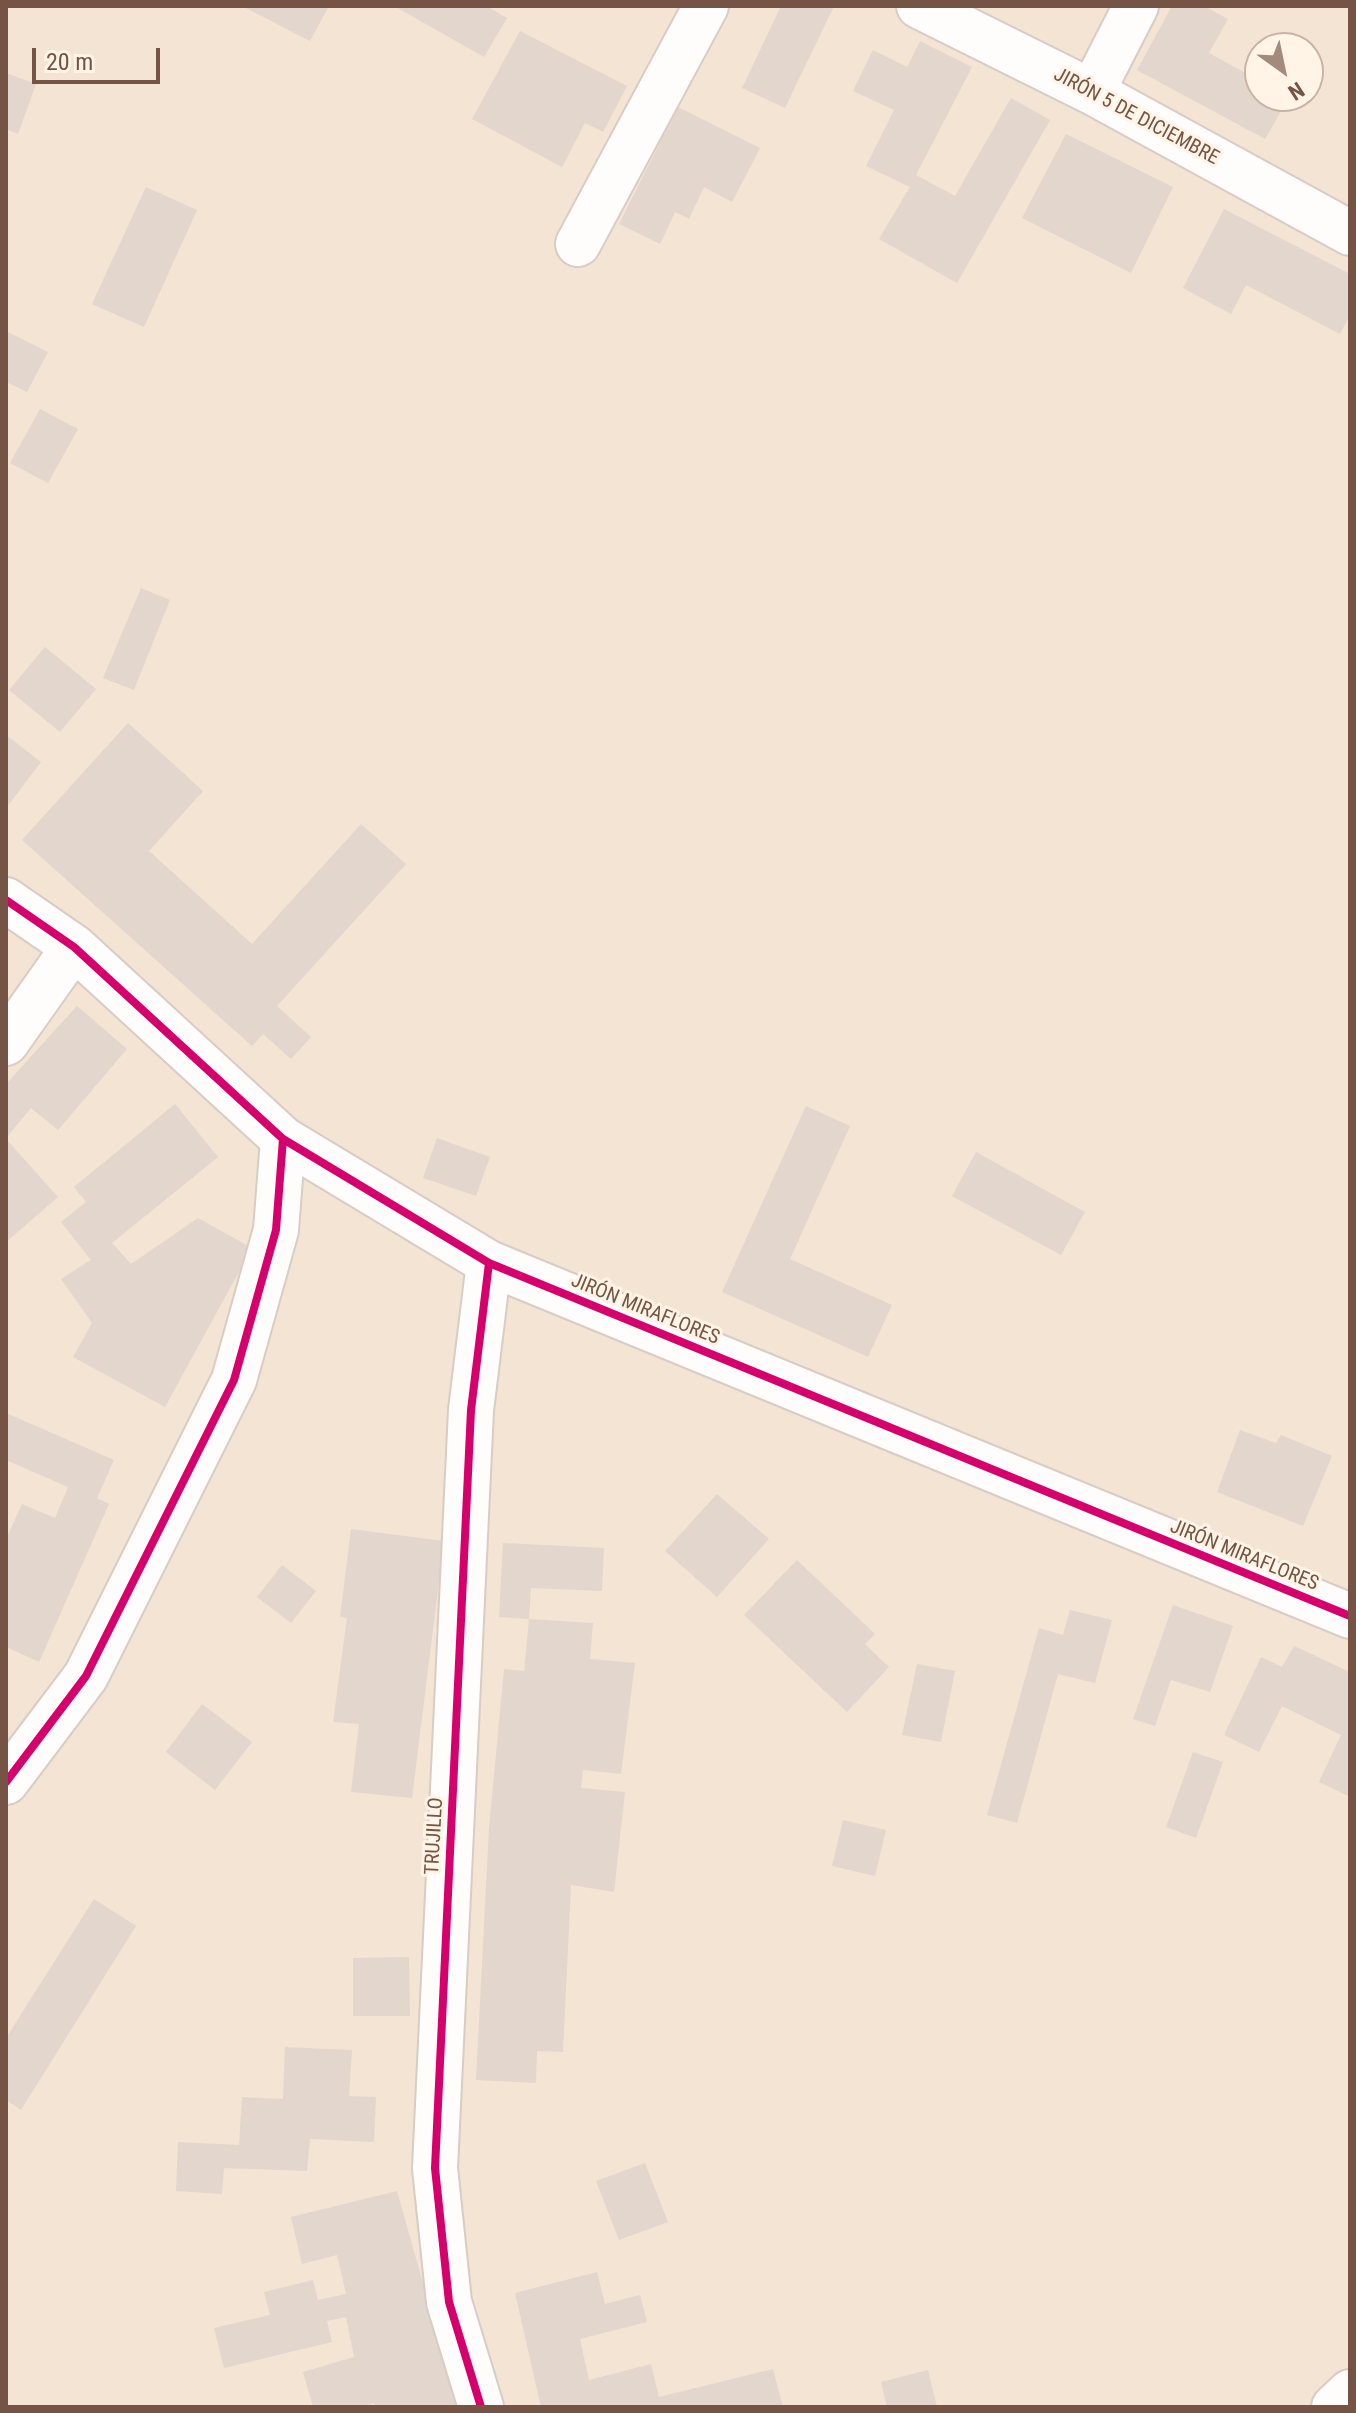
<!DOCTYPE html>
<html>
<head>
<meta charset="utf-8">
<style>
  body { margin:0 }
  #map { position:relative; width:1356px; height:2413px; overflow:hidden; background:#f7efe5; font-family:"Roboto Condensed",sans-serif }
  canvas { display:block }
  .frame { position:absolute; inset:0; border:8px solid #755445; pointer-events:none }
  .north { position:absolute; left:1244px; top:32px; width:80px; height:80px; box-sizing:border-box; background:#fff4e6; border:2px solid #c8b4a6; border-radius:50%; rotate:147deg; font-size:22px; font-weight:700; line-height:32px; text-align:center; color:#755445 }
  .north::after { content:''; display:block; margin:auto; width:28px; height:36px; background:#a28a7d; clip-path:polygon(50% 0,100% 100%,50% 72%,0 100%) }
  .scale { position:absolute; left:32px; top:48px; width:128px; height:36px; box-sizing:border-box; border:4px solid #755445; border-top:0; padding-left:10px; font-size:24px; line-height:28px; white-space:nowrap; color:#755445; -webkit-text-stroke:6px #fff4e6; paint-order:stroke }
</style>
</head>
<body>
<div id="map">
<canvas width="1356" height="2413"></canvas>
<div class="frame"></div>
<div class="north">N</div>
<div class="scale">20 m</div>
</div>
<script>
const context = document.querySelector('canvas').getContext('2d');
context.lineJoin = 'round';
function fill(path, color) {
  context.fillStyle = color;
  context.fill(path, 'evenodd');
}
function stroke(path, color, width, dash) {
  context.strokeStyle = color;
  context.lineWidth = width;
  context.lineCap = dash ? 'butt' : 'round';
  context.setLineDash(dash || []);
  context.stroke(path);
}
function label(font, color, halo, rows, align = 'center') {
  context.font = font + ' "Roboto Condensed",sans-serif';
  context.lineWidth = 6;
  context.setLineDash([]);
  context.textBaseline = 'middle';
  context.strokeStyle = halo;
  context.fillStyle = color;
  for (const [text, x, y, turn = 0] of rows) {
    context.save();
    context.translate(x, y);
    context.rotate((+turn || 0) * Math.PI / 180);
    context.textAlign = isNaN(turn) ? turn : align;
    if (halo) context.strokeText(text, 0, 0);
    context.fillText(text, 0, 0);
    context.restore();
  }
}
const residential = new Path2D(`
  M6 6H1350V2407H6ZM1260 48H1308V96H1260Z`);
const building = new Path2D(`
  M242 6H329L310 41Z
  M394 6H486L507 18 484 57Z
  M781 6H834L785 108 742 88Z
  M1172 6H1204L1228 19 1209 53 1260 81V96H1290L1265 139 1137 70Z
  M520 31 627 86 603 132 585 123 562 167 472 119Z
  M920 41 972 67 916 175 955 196 1011 98 1050 120 957 283 879 239 910 187 866 166 894 110 853 91 873 50 907 67Z
  M6 73 36 84 18 134 6 129Z
  M678 107 760 148 732 202 704 187 689 219 675 212 660 244 619 224Z
  M1066 134 1173 187 1131 273 1022 218Z
  M146 187 197 210 144 327 92 304Z
  M1224 209 1350 274V315L1340 334 1246 285 1231 314 1183 288Z
  M6 331 48 352 27 392 6 382Z
  M40 409 78 429 48 483 10 463Z
  M141 588 170 600 134 690 103 678Z
  M45 647 96 689 60 732 9 690Z
  M128 723 203 791 149 851 252 944 361 824 406 864 277 1006 311 1037 291 1059 263 1034 252 1046 22 840Z
  M6 735 41 762 6 808Z
  M77 1006 127 1049 58 1130 31 1108 6 1138V1084Z
  M175 1104 218 1157 112 1243 131 1264 198 1218 252 1248 165 1407 73 1357 92 1323 61 1279 91 1260 61 1222 86 1202 74 1187Z
  M806 1106 850 1126 790 1259 892 1305 868 1357 722 1292Z
  M437 1138 490 1157 476 1196 423 1178Z
  M6 1139 58 1197 6 1242Z
  M976 1152 1085 1212 1061 1255 952 1196Z
  M6 1413 114 1460 97 1498 109 1504 39 1662 6 1647V1539L22 1504 55 1518 68 1487 6 1460Z
  M1240 1430 1276 1443 1281 1435 1332 1456 1303 1526 1217 1492Z
  M717 1494 769 1539 717 1597 665 1551Z
  M351 1529 444 1541 412 1798 351 1792 359 1724 333 1722 347 1618 340 1617Z
  M503 1543 604 1548 602 1591 531 1588 529 1619 499 1617Z
  M797 1560 875 1634 865 1644 889 1667 847 1712 744 1615Z
  M282 1565 316 1591 291 1623 257 1597Z
  M1173 1605 1233 1626 1210 1692 1171 1680 1155 1726 1133 1719Z
  M1070 1610 1112 1620 1095 1683 1058 1674 1017 1823 987 1815 1039 1628 1063 1635Z
  M529 1619 593 1623 590 1659 635 1663 621 1774 583 1770 581 1788 625 1792 614 1892 571 1885 563 2052 537 2051 536 2083 476 2080 489 1828 504 1669 524 1671Z
  M1294 1646 1350 1672V1797L1319 1782 1341 1735 1282 1706 1259 1752 1224 1735 1261 1657 1282 1667Z
  M917 1664 955 1671 941 1742 902 1735Z
  M202 1704 252 1742 215 1790 166 1752Z
  M1193 1752 1223 1762 1196 1838 1166 1827Z
  M843 1820 886 1830 875 1876 832 1866Z
  M94 1899 136 1926 21 2110 6 2100V2038Z
  M409 1957 410 2016H353V1958Z
  M285 2047 352 2050 349 2096 376 2097 374 2142 310 2139 307 2171 224 2168 222 2194 176 2191 178 2142 239 2145 242 2097 283 2099Z
  M645 2163 668 2222 619 2240 596 2181Z
  M397 2191 458 2407H375L374 2403 360 2407H313L303 2372 354 2357 346 2317 327 2321 332 2342 224 2368 214 2328 270 2315 264 2292 313 2280 318 2300 346 2294 337 2255 302 2264 291 2217Z
  M597 2272 605 2304 640 2295 647 2322 580 2339 589 2380 651 2364 659 2397 773 2369 783 2407H541L515 2293Z
  M928 2370 937 2407H887L881 2382Z`);
const minor = new Path2D(`
  M919 6 1092 92 1350 233
  M1092 92 1136 6
  M578 244 706 6
  M6 900 74 947 283 1139 489 1263 1350 1616
  M6 1043 74 947
  M6 1782 86 1676 234 1380 276 1230 283 1139
  M481 2407 449 2302 435 2168 471 1410 489 1263
  M1334 2407 1350 2392`);
const cycleway = new Path2D(`
  M6 900 74 947 283 1139 489 1263 1350 1616
  M6 1782 86 1676 234 1380 276 1230 283 1139
  M481 2407 449 2302 435 2168 471 1410 489 1263`);
const streetNames = [
  ["JIRÓN 5 DE DICIEMBRE",1136,117,28],
  ["JIRÓN MIRAFLORES",645,1310,22],
  ["JIRÓN MIRAFLORES",1244,1556,22],
  ["TRUJILLO",435,1836,-87]
];
fill(residential, '#f3e4d4');
fill(building, '#e3d6cd');
stroke(minor, '#d8ccc4', 48);
stroke(minor, '#fefdfb', 44);
stroke(cycleway, '#d6006c', 8);
label('20px', '#755445', '#fff4e6', streetNames);
</script>
</body>
</html>
